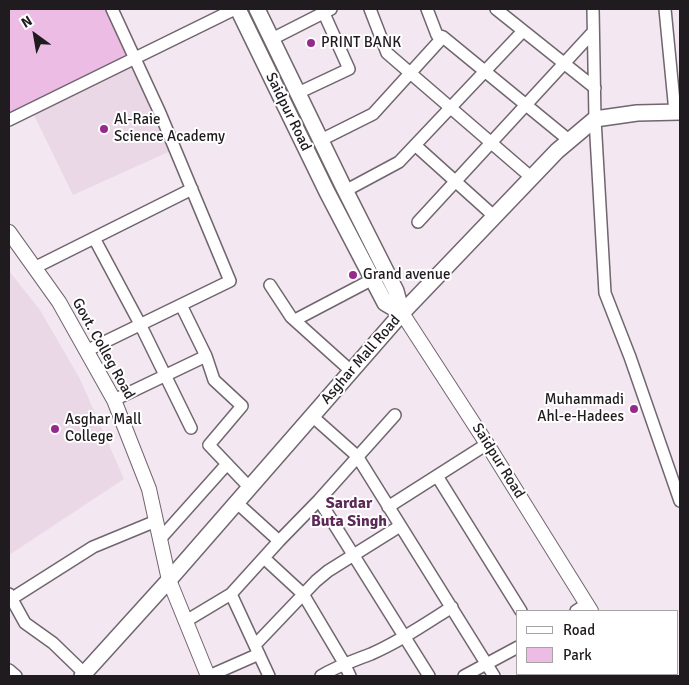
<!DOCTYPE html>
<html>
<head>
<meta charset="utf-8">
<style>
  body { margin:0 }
  #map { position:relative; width:689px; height:685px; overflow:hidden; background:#f3e7f1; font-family:Signika,sans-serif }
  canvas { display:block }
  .frame { position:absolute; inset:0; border:10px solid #201b1f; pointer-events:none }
  .legend { position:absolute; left:516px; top:610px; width:162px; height:65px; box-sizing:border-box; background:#fff; border:1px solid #a6a4a5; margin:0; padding:6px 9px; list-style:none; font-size:15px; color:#201b1f }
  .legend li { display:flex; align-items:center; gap:10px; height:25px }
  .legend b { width:25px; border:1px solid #a6a4a5 }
  .north { position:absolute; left:10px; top:10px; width:50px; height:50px; -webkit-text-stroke:4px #fff; paint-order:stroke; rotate:328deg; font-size:14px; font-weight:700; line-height:20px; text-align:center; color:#201b1f }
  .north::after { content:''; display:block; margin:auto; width:18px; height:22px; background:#201b1f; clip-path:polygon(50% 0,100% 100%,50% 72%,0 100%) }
</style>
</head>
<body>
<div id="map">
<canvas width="689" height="685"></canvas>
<div class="frame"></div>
<ul class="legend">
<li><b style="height:6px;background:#fff"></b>Road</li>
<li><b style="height:14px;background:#ecbce5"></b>Park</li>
</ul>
<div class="north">N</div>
</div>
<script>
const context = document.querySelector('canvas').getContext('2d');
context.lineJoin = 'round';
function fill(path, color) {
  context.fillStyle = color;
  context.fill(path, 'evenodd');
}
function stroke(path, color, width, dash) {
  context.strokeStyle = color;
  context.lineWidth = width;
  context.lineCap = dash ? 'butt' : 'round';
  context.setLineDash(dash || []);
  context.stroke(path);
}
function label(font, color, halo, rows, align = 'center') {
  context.font = font + ' Signika,sans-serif';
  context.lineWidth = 4;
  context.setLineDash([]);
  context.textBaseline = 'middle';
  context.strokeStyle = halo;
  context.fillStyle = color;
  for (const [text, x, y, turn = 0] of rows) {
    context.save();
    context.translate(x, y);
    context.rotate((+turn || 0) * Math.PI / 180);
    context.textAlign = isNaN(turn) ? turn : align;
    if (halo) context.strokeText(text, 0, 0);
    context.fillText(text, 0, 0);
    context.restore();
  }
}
const built = new Path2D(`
  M135 58 175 149 73 195 31 109Z
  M9 271 40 310 80 379 124 479 9 555Z`);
const green = new Path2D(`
  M9 9H112L135 58 9 120Z`);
const minor = new Path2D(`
  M370 9 387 53 532 178
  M427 9 437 35 443 37 570 141
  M496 9 595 88
  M593 9 595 119 605 293 630 357 680 501
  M665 9 675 112
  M272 39 331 9
  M298 93 349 69 322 9
  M9 120 235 9
  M321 140 373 114 443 37
  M415 145 495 217
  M345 191 399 162 523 31
  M418 222 593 32
  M94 238 140 324 191 428
  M34 268 192 189
  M270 285 291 317 351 371
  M181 305 206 356 214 380 242 406 209 445 249 487
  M295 320 373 279
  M86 351 230 281 160 113 112 9
  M114 400 206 356
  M312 416 357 456 494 676
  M437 476 521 611
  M319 500 429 676
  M236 502 279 541
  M388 507 487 444
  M160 539 227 464
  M264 558 303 594 344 663 350 676
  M9 594 25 623 53 643 84 673
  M231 594 269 676
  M11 599 93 547 156 521
  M576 611 587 604
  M186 621 231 594 279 541 319 500 395 415
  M255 645 316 581 328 571 400 526
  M9 670 16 676
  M559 674 560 676
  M209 676 259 654
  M321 676C337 666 353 661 371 654 399 642 425 624 452 607
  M464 676 518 647`);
const tertiary = new Path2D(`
  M9 232 59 302 114 400 149 489 169 580 208 676
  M402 313 487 444 591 611
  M629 674 630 676`);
const secondary = new Path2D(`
  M238 9 327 192 385 303 402 313
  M257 9 343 186 396 291 402 313
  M82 676 169 580 402 313 557 151 595 119 637 113 680 112`);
const markers = [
  [311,43,5,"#95298c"],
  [104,129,5,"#95298c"],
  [353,275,5,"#95298c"],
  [634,409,5,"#95298c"],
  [55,429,5,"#95298c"]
];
const poiNames = [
  ["PRINT BANK",321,43],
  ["Al-Raie",114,120],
  ["Science Academy",114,137],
  ["Grand avenue",363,275],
  ["Muhammadi",624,400,"right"],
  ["Ahl-e-Hadees",624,417,"right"],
  ["Asghar Mall",65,420],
  ["College",65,437]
];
const streetNames = [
  ["Saidpur Road",288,112,64],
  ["Govt. Colleg Road",103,349,61],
  ["Asghar Mall Road",361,360,-49],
  ["Saidpur Road",498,461,58]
];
const neighbourhoodNames = [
  ["Sardar",349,504],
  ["Buta Singh",349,522]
];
fill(built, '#ead8e7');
fill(green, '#ecbce5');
stroke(minor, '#70666e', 14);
stroke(tertiary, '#70666e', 16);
stroke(secondary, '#70666e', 18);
stroke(minor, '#fff', 11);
stroke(tertiary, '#fff', 14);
stroke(secondary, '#fff', 15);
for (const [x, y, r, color] of markers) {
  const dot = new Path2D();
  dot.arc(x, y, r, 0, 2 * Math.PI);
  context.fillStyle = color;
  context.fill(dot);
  stroke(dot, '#fff', 2);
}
label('15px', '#201b1f', '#fff', poiNames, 'left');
label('15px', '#201b1f', '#fff', streetNames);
label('bold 16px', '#5d2857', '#fff', neighbourhoodNames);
</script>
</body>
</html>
